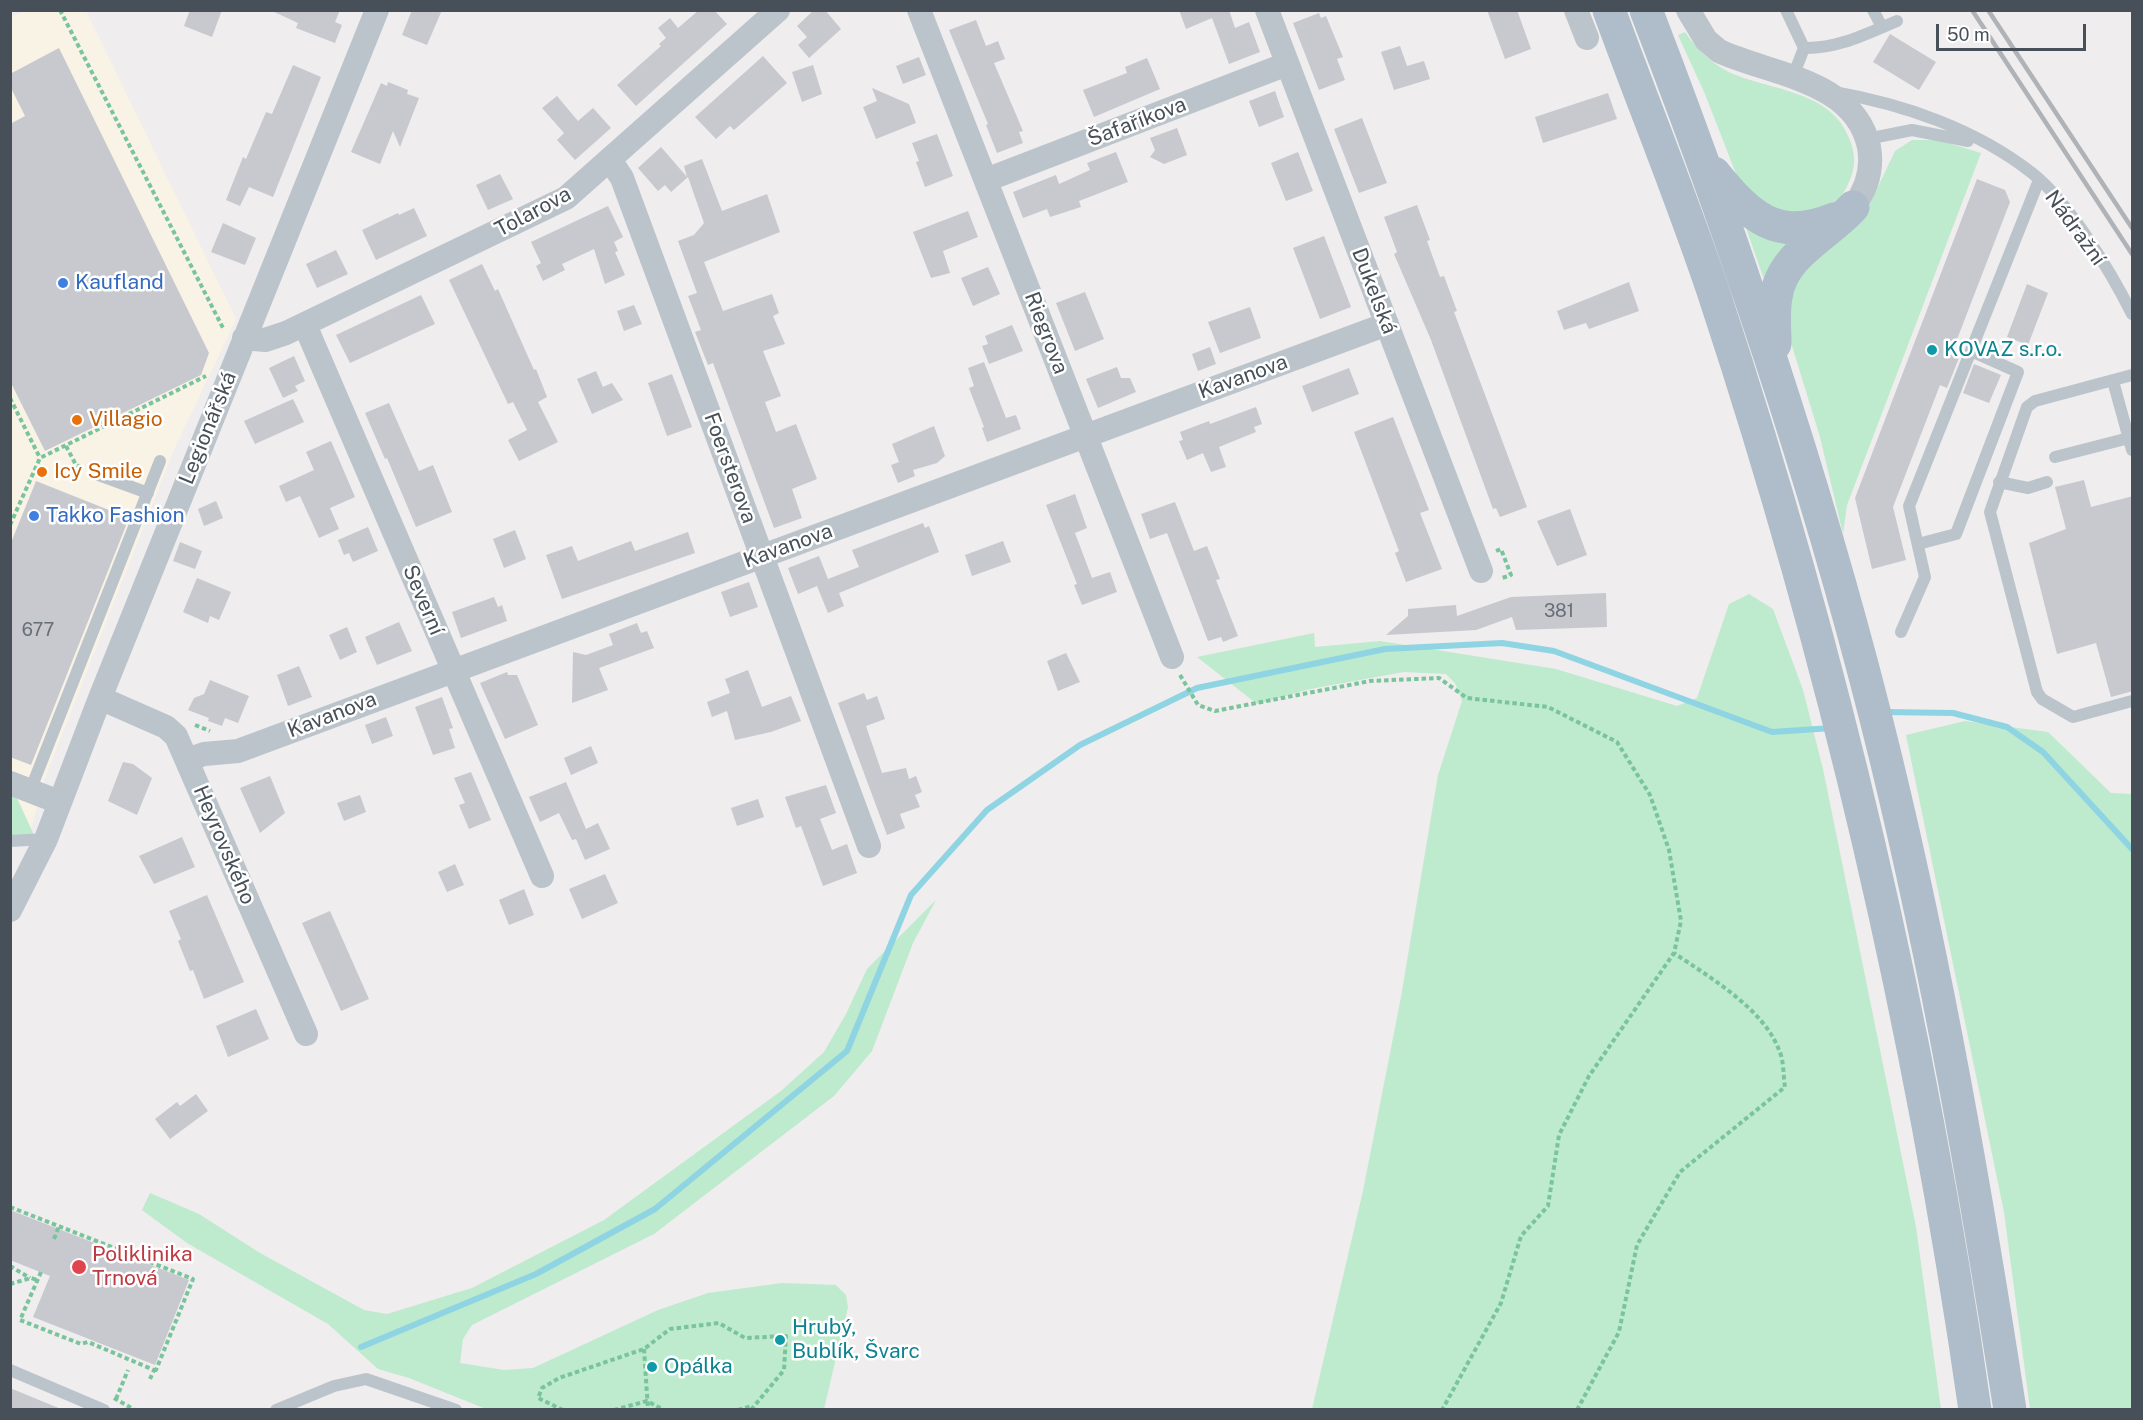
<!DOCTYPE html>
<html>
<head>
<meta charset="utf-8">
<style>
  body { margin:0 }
  #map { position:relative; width:2143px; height:1420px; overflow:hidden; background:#efeded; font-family:"Public Sans",sans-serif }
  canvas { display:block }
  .frame { position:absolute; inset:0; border:12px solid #475058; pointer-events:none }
  .scale { position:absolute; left:1936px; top:24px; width:150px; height:27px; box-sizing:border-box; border:3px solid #475058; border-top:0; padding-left:8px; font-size:18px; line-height:21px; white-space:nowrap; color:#475058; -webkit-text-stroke:4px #fff; paint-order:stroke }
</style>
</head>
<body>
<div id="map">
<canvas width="2143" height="1420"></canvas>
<div class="frame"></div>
<div class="scale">50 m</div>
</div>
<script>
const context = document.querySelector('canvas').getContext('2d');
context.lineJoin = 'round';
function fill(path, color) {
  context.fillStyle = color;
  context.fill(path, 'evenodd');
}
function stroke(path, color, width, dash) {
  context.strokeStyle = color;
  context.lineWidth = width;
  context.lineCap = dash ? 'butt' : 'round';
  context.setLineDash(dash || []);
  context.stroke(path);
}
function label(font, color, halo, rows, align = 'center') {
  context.font = font + ' "Public Sans",sans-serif';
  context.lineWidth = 5;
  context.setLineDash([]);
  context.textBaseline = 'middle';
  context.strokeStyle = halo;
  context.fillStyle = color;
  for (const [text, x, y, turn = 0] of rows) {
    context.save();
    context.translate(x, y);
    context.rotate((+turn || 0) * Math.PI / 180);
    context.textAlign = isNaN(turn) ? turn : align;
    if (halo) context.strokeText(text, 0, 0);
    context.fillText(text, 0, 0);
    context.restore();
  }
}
const commercial = new Path2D(`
  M24 11H86L236 319 173 452 45 778 31 829 16 796 11 794V18Z`);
const green = new Path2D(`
  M1685 32C1695 47 1709 61 1725 70 1765 91 1830 88 1849 138 1854 150 1856 162 1852 174 1840 211 1819 211 1785 218L1740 184 1705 94 1678 35Z
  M1912 140H1938L1981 153 1847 505 1843 534 1820 437 1789 336 1788 282 1866 212 1895 151Z
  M1744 222 1802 239 1768 291Z
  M1749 594 1773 609 1803 690 1823 769 1916 1227 1941 1409H1312L1363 1191 1401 997 1438 775 1462 701 1455 683 1446 674 1404 672 1310 689 1257 704 1197 657 1314 633 1315 647 1380 641 1556 669 1677 706 1697 698 1729 604Z
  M1965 721 2048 732 2111 793 2132 794V1409H2030L2004 1212 1906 735Z
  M11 794 16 796 34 835 11 837Z
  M936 900 913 943 872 1051 834 1096 654 1234 472 1325 463 1339 460 1363 504 1370 533 1368 658 1310 708 1293 782 1283 836 1285 846 1295 848 1307 824 1409H486L409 1378 378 1369 328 1324 187 1243 142 1210 150 1193 199 1214 260 1253 364 1310 387 1314 472 1288 604 1220 781 1091 824 1052 846 1014 867 969Z`);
const stream = new Path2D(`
  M1884 712 1953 713 2007 727 2043 752 2132 849
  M361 1347 536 1274 655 1209 847 1051 911 895 987 810 1080 745 1197 688 1385 649 1502 643 1554 651 1772 732 1832 728`);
const building = new Path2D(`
  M190 10H222L212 37 184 26Z
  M270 10H340L335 22 342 25 335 43 296 28 298 23Z
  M412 10H442L427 45 402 35Z
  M699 10H714L727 24 636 106 617 85 661 46 659 44 666 38 658 28 670 18 678 28Z
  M814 10H825L841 29 809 58 798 45 807 37 797 26Z
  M1179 10H1229L1235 28 1249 22 1260 52 1229 64 1212 18 1186 29Z
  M1487 10H1517L1531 49 1505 59Z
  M1319 13 1321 18 1326 16 1343 57 1337 59 1345 80 1319 90 1293 23Z
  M976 20 986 46 998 41 1005 59 994 63 1023 131 1019 132 1023 143 997 153 986 125 988 124 949 30Z
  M1890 34 1936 62 1919 90 1873 62Z
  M1400 46 1407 66 1424 61 1430 79 1394 90 1381 52Z
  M59 48 209 353 201 375 45 451 10 381V124L25 116 10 86V74Z
  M763 56 787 83 734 130 730 126 716 139 695 117Z
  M919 57 926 75 903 84 896 66Z
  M1147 58 1160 89 1094 117 1083 90 1127 73 1125 67Z
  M293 65 321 77 273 197 249 187 240 206 226 200 243 157 246 159 266 112 272 114Z
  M813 65 822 94 802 102 792 72Z
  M388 82 408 90 407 94 419 98 400 147 393 131 380 164 351 152 381 83 387 86Z
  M872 88 909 104 916 123 876 139 863 107 877 101Z
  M1275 91 1284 117 1259 127 1249 101Z
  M1608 93 1617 119 1543 143 1535 117Z
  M557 96 578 121 593 108 611 128 575 160 557 140 564 133 542 108Z
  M1362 118 1387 183 1359 193 1334 129Z
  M1177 128 1187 155 1164 164 1150 157 1155 150 1150 138Z
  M937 134 953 176 925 187 916 162 919 161 912 143Z
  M661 147 687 177 684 166 702 159 722 211 767 194 780 232 704 262 723 311 772 294 779 313 773 316 785 344 763 351 781 396 765 402 776 432 796 424 817 479 792 489 802 518 774 528 713 363 708 365 695 332 701 330 688 296 697 293 678 241 694 235 704 223 688 177 671 192 665 185 658 191 638 168Z
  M1116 152 1128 182 1079 201 1081 207 1050 217 1047 209 1023 218 1013 192 1056 175 1059 184 1090 170 1087 163Z
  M1298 152 1313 191 1286 201 1271 163Z
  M500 174 513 199 488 210 476 185Z
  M1977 179 2005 190 2010 202 1951 355 1959 358 1947 388 1940 385 1893 507 1906 560 1872 569 1855 498Z
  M1417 205 1430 240 1427 241 1440 277 1444 276 1457 311 1454 312 1527 507 1500 517 1496 508 1493 509 1431 340 1394 254 1397 252 1384 217Z
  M608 206 623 237 614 242 618 251 615 252 625 275 605 284 594 249 562 264 565 270 543 281 536 266 541 263 531 242Z
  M414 208 427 236 376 260 362 230 398 213 399 215Z
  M968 211 978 237 943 251 950 273 931 278 913 232Z
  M223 223 256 238 245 265 211 252Z
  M1324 236 1351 307 1320 319 1293 248Z
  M336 250 348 274 317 288 306 264Z
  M482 264 495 291 498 289 534 370 536 369 547 397 538 402 558 442 519 461 508 440 527 430 513 402 508 404 449 280Z
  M988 267 1000 294 973 306 961 278Z
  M1629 282 1639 311 1589 329 1586 323 1564 330 1557 311Z
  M2027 284 2048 293 2028 345 2007 337Z
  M1085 292 1104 339 1075 351 1056 303Z
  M421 295 435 324 350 363 336 335Z
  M634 305 642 324 624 331 617 311Z
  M1250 307 1261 338 1220 353 1208 322Z
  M1012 325 1023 351 989 364 982 346 988 344 985 336Z
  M1210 347 1216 364 1198 371 1192 354Z
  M294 356 305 381 295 386 298 391 283 398 269 368Z
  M984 362 1006 418 1016 415 1021 429 987 442 982 428 984 427 969 388 974 386 968 368Z
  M1974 364 2001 375 1989 403 1963 393Z
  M1117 367 1121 378H1130L1136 392 1098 408 1086 379Z
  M1349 368 1359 394 1312 412 1302 386Z
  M596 371 603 387 612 383 623 400 592 414 577 379Z
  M672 374 692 427 667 436 648 383Z
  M293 399 304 422 255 444 244 421Z
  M389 403 419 471 433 465 452 512 416 527 387 458 385 459 365 413Z
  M1256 407 1262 424 1254 427 1256 432 1219 447 1226 467 1211 472 1203 453 1187 460 1179 441 1183 440 1180 432 1209 421 1210 424Z
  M1393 417 1429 510 1420 513 1442 569 1406 582 1395 553 1399 551 1354 432Z
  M934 426 945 456 937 463 913 470 915 476 898 483 891 465 899 462 892 444Z
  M331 441 355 497 330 508 339 529 319 538 300 496 286 502 279 486 314 470 306 452Z
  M2084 480 2091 507 2133 496V691L2111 697 2096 643 2057 654 2029 543 2066 529 2055 487Z
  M36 481 129 518 31 765 10 757V545Z
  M1075 494 1087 528 1075 533 1092 578 1110 572 1117 592 1082 605 1074 585 1077 584 1046 505Z
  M216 501 223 518 204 526 198 509Z
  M1175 502 1194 551 1207 546 1220 579 1216 580 1238 636 1223 642 1221 637 1208 641 1167 533 1150 539 1141 514Z
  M1570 509 1587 555 1557 566 1537 521Z
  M923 523 925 528 929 526 939 552 839 593 844 606 828 613 817 586 798 594 788 568 819 556 828 579 859 567 852 550Z
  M368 527 378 551 353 562 349 553 344 555 338 540Z
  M515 530 526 559 504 568 493 539Z
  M688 532 695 553 562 599 546 555 572 546 578 561 631 541 635 551Z
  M1003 541 1011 562 972 576 965 555Z
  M180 542 202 551 195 569 173 561Z
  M197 578 231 592 219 620 210 616 208 623 183 612Z
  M749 582 758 607 730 617 721 592Z
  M1606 593 1607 627 1516 630 1512 617 1476 630 1386 635 1408 616V609L1456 605 1457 616 1511 597Z
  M494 597 498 607 502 605 507 621 461 638 452 612Z
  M399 622 412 651 377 665 365 637Z
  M637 623 641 633 647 631 654 648 599 668 608 690 572 703 573 652 586 655 613 645 609 634Z
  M347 627 357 652 340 660 329 635Z
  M1066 653 1080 682 1058 691 1047 661Z
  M299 666 312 697 288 706 277 675Z
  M748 670 762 707 791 696 801 721 771 732 735 740 727 711 712 717 707 702 730 693 725 679Z
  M507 672 508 675H517L538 725 505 739 480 683Z
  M210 680 249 696 238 723 225 718 222 726 208 721 209 718 188 710 194 698 204 694Z
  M864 693 867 700 877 696 885 719 866 726 882 773 906 768 909 779 916 776 922 792 915 795 920 807 900 814 905 828 887 835 838 703Z
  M442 697 453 728 449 729 455 748 433 755 415 707Z
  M386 717 393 736 372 744 365 725Z
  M591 746 598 763 571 775 564 758Z
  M123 762 133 764 152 778 137 815 108 801Z
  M471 772 491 820 469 829 459 805 465 803 454 778Z
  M270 776 285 813 260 833 240 788Z
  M566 782 586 829 598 823 610 849 585 860 576 839 572 840 559 813 540 822 529 797Z
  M826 785 836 813 820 819 832 850 847 844 857 873 823 886 801 826 796 828 785 797Z
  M360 795 366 812 344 821 337 803Z
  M758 799 764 817 737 826 731 808Z
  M182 837 195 867 154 884 139 856Z
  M455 864 464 885 447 892 438 872Z
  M605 874 618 903 582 919 569 889Z
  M524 889 534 915 509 925 499 900Z
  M207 895 244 982 204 999 193 970 190 971 178 941 181 939 169 911Z
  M330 911 369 999 341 1011 302 923Z
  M256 1009 269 1039 228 1057 216 1026Z
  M196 1094 208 1111 170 1139 155 1119 177 1102 180 1106Z
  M10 1210 189 1280 155 1365 33 1317 50 1276 10 1260Z
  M10 1388 61 1409V1410H10Z`);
const path = new Path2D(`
  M60 10 224 330
  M10 398 40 458
  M66 446 76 465 83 468
  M10 525 40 458 206 376
  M1496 551 1501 549 1511 575 1502 578
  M1180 675 1198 705 1215 711 1370 681 1439 678 1467 698 1548 707 1617 742 1650 795 1669 850 1681 921 1674 953 1589 1076 1559 1135 1548 1206 1521 1236 1501 1303 1442 1410
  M195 725 210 731
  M10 1207 193 1279 156 1370H154
  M54 1239 59 1226
  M10 1266 30 1278
  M41 1272 20 1320 81 1344 88 1342 154 1370 150 1379
  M10 1284 31 1278 37 1280
  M644 1349 648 1410
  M114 1398 135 1410
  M116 1399 128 1370
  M563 1410 538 1398 542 1388 559 1378 644 1349 670 1329 719 1323 745 1338 786 1336 784 1370 751 1410
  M614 1410 647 1401 664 1410
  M738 1410 752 1406
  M1577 1410 1619 1332 1637 1245 1680 1172 1785 1087C1783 1075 1784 1060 1779 1050 1763 1008 1709 977 1674 953`);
const service = new Path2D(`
  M1786 10 1804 48C1837 49 1866 34 1897 21
  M1873 10 1882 27
  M1792 79 1804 48
  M1834 92C1903 104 1976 129 2032 173 2069 202 2111 272 2132 314
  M1867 139 1912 130 1968 141
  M2132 375 2035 401 2027 407 1990 512 2037 692 2042 699 2073 717 2132 701
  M2113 381 2132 450
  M2055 457 2129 438
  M96 474 148 493
  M1999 482 2028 488 2047 482
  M1918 544 1956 534 2018 372 1971 351
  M1901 632 1925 577 1909 506 2039 180
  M30 791 160 461
  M10 841 46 839
  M10 1370 104 1410
  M276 1410 334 1386 366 1379 456 1410`);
const minor = new Path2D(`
  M919 10 1172 657
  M1267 10 1481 571
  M1576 10 1587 38
  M1688 10 1706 40 1719 51C1771 75 1855 80 1869 147 1873 170 1867 189 1853 207
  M610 160 622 178 869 846
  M986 180 1287 64
  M305 325 542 876
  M244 338 265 340 286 333 566 198 778 10
  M100 698 166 727 176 736 306 1034
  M187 760 204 754 238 751 1387 324
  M10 783 59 802
  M10 910 46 839 100 698 377 10`);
const primary = new Path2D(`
  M1609 10C1644 106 1683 201 1715 297 1835 660 1921 1032 1975 1410
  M1646 10C1740 254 1824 504 1886 759 1938 973 1976 1191 2010 1410
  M1714 173C1749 216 1777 243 1834 219
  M1775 344C1775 329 1773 313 1776 297 1782 254 1827 236 1853 207`);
const rail = new Path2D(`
  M1972 10 2132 254
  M1988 10 2132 228`);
const markers = [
  [63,283,6,"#3f7fe0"],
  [1932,350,6,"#0f9aa8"],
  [77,420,6,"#e8710a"],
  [42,472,6,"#e8710a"],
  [34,516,6,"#3f7fe0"],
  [79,1267,8,"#e0444e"],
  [780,1340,6,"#0f9aa8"],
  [652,1367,6,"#0f9aa8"]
];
const numberNames = [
  ["381",1559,611],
  ["677",38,630]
];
const streetNames = [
  ["Šafaříkova",1137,122,-21],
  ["Tolarova",533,212,-28],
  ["Nádražní",2075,228,54],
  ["Dukelská",1374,291,69],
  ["Riegrova",1046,333,69],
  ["Kavanova",1243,377,-20],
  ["Legionářská",208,428,-68],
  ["Foersterova",730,468,70],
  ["Kavanova",788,546,-20],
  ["Severní",423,600,67],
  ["Kavanova",332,715,-21],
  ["Heyrovského",224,845,67]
];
const shopNames = [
  ["Kaufland",75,283],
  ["Takko Fashion",46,516]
];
const cultureNames = [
  ["KOVAZ s.r.o.",1944,350],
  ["Hrubý,",792,1328],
  ["Bublík, Švarc",792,1352],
  ["Opálka",664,1367]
];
const foodNames = [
  ["Villagio",89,420],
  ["Icy Smile",54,472]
];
const healthNames = [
  ["Poliklinika",92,1255],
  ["Trnová",92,1279]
];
fill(commercial, '#f9f3e6');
fill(green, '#beeace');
stroke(stream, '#8fd4e2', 6);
fill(building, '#c7c9cf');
stroke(path, '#7ac49d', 4, [4.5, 3]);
stroke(service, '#bcc4cb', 12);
stroke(minor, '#bcc4cb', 24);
stroke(primary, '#aebdc9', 33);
stroke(rail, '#afb2b6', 4.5);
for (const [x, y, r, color] of markers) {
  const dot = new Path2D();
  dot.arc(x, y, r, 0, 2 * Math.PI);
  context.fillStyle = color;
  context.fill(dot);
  stroke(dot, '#fff', 2);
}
label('18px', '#676e76', null, numberNames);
label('21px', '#475058', '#fff', streetNames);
label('21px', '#366cbe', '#fff', shopNames, 'left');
label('21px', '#0d838f', '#fff', cultureNames, 'left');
label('21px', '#c56008', '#fff', foodNames, 'left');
label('21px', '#be3a42', '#fff', healthNames, 'left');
</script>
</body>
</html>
